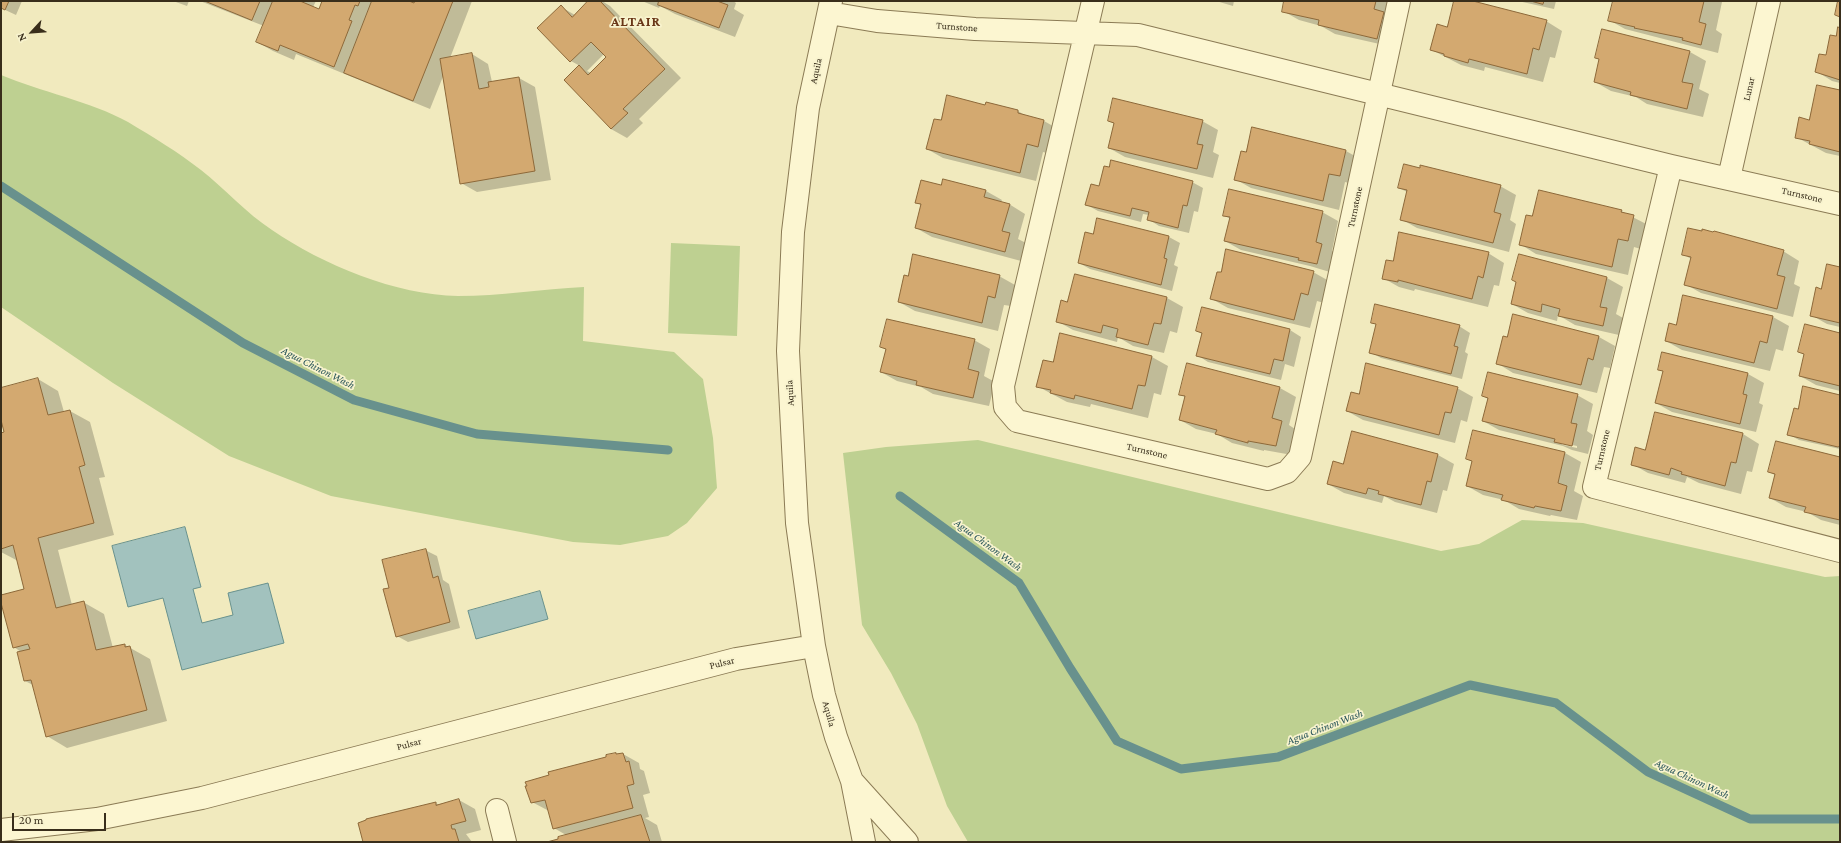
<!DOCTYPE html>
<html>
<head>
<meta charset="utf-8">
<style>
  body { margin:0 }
  #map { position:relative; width:1841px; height:843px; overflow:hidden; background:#f1eabe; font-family:"Crimson Pro",serif }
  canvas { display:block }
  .frame { position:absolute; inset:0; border:2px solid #392e1b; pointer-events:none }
  .north { position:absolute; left:12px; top:12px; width:40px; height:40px; -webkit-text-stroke:3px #f8f3ce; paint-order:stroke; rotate:244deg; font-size:11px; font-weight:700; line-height:16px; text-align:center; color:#392e1b }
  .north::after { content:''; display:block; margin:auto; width:14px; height:18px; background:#392e1b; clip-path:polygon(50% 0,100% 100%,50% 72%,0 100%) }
  .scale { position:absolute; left:12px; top:813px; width:94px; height:18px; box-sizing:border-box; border:2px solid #392e1b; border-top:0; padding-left:5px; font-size:12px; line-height:14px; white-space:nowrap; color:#392e1b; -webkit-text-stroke:3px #f8f3ce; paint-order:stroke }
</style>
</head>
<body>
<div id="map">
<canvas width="1841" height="843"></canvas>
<div class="frame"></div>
<div class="north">N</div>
<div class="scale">20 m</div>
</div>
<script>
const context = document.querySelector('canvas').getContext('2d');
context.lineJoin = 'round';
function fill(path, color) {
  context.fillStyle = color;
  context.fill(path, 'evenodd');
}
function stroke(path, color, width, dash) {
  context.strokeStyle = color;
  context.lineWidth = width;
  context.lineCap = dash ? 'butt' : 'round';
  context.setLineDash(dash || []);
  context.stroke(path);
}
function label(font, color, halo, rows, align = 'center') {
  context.font = font + ' "Crimson Pro",serif';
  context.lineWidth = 3.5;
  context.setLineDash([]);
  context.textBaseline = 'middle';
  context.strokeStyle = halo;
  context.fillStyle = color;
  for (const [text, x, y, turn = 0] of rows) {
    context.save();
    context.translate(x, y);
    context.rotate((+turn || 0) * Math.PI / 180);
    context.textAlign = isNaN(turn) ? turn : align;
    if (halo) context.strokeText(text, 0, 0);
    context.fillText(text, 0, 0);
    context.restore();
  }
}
const green = new Path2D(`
  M1 75C41 92 90 101 128 122 153 137 178 152 201 170 225 189 246 213 272 230 323 265 396 295 458 296 500 296 542 289 584 287L583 341 674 352 703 379 713 438 717 488 687 523 668 536 620 545 573 542 331 496 229 456 113 383 1 307Z
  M671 243 740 246 737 336 668 333Z
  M978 440 1441 551 1479 544 1522 520 1583 523 1825 577 1840 576V842H968L947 806 917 724 891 673 862 625 843 453 886 447Z`);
const water = new Path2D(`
  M185 527 201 587 193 589 202 623 233 615 228 593 268 583 284 643 182 670 163 598 128 607 112 546Z
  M540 591 548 619 476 639 468 611Z`);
const shadow = new Path2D(`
  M1 1H22L16 15 1 8Z
  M173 1H189L187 6Z
  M200 1H316L313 7 320 10 323 1H412L415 3 416 1H472L450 58 472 54 488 64 492 82 519 78 535 87 551 180 477 192 461 183 444 74 430 109 296 54 294 60 273 51 257 42 264 26Z
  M589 1H602L610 6 681 78 639 119 643 123 627 138 611 129 580 66 571 61 539 28 561 7 575 15ZM604 54 608 57 591 73 587 71Z
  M642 1H733L736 3 734 9 744 15 735 37 675 14 660 6 659 8Z
  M1216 1H1234L1233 6Z
  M1285 1H1394L1393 47 1335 34 1321 26 1299 20 1283 11Z
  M1455 1H1469L1546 21 1562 31 1555 58 1550 57 1543 82 1485 67 1484 71 1461 65 1432 50 1448 28Z
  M1518 1H1556L1554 9Z
  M1614 1H1719L1722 2 1716 30 1722 34 1718 53 1625 29 1609 20Z
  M1840 29V83L1832 81 1816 71 1827 57Z
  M1690 52 1706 61 1699 89 1709 94 1703 117 1647 104 1636 97 1611 91 1595 82 1600 59Z
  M1840 91V156L1826 153 1796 137 1810 121Z
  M1018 111 1026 116 1044 121 1060 130 1054 155 1043 152 1036 181 943 158 927 149 942 122Z
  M1109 121H1202L1218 130 1213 152 1219 155 1213 178 1125 157 1109 148 1115 124Z
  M1253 128 1346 151 1362 160 1356 185 1345 182 1339 210 1251 188 1235 179 1246 153Z
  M944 180 986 191 1002 200 1001 202 1009 204 1025 214 1018 239 1026 243 1021 261 932 237 916 228 922 206 916 202 942 187Z
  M1192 182 1203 188 1198 212 1194 211 1189 233 1159 226 1148 219 1149 215 1143 214 1141 222 1098 211 1087 205Z
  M1500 186 1516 195 1510 220 1516 224 1509 252 1417 228 1401 219 1407 192 1399 188Z
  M1621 211 1650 226 1644 250 1634 247 1628 275 1536 254 1520 244 1533 217Z
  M1322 212 1338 221 1332 251 1338 254 1333 273 1310 266 1241 250 1225 241 1230 219 1224 215Z
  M1094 235 1169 237 1180 243 1174 265 1178 267 1172 291 1090 269 1079 263Z
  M1783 251 1799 261 1794 284 1800 287 1793 317 1701 293 1685 284 1691 259 1683 254Z
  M1488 253 1504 263 1499 286 1494 285 1488 307 1415 289 1414 291 1399 287 1383 278 1393 263Z
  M1840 268V327L1827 324 1811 315 1822 290Z
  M1313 272 1329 281 1324 303 1317 301 1310 328 1228 308 1212 299Z
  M1075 275 1167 298 1183 307 1177 333 1170 331 1164 353 1133 346 1118 337 1117 342 1073 330 1057 321 1068 303Z
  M999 276 1015 285 1011 306 1004 305 998 331 915 311 899 302Z
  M1607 278 1623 287 1616 314 1623 318 1619 335 1575 325 1558 315 1557 321 1528 313 1512 304 1517 282Z
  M1684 296 1773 317 1789 326 1783 351 1776 349 1770 371 1682 350 1666 341 1677 326Z
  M1202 309 1290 330 1301 337 1294 367 1285 364 1281 380 1208 362 1197 355 1202 334 1197 331Z
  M1513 315 1599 337 1615 346 1610 368 1604 367 1597 393 1513 373 1497 363 1508 338Z
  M1372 322 1459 326 1470 333 1465 352 1468 354 1462 379 1381 358 1370 352 1377 325Z
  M1061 334 1152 357 1168 366 1161 395 1154 393 1148 418 1091 404 1090 407 1067 402 1037 386 1053 363Z
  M1840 334V391L1816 385 1800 376Z
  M974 340 990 349 984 376 995 382 989 406 933 394 921 387 897 381 881 372 886 350 882 347Z
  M1663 353 1748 374 1764 383 1759 403 1763 405 1756 432 1672 412 1656 403 1664 372 1659 369Z
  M38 379 58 391 64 412 70 411 90 422 105 477 99 478 114 535 58 550 72 605 83 602 104 614 113 648 125 645 150 659 167 721 67 748 47 736 33 685 25 681 21 652 14 647 1 599V596L25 590 18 561 1 552V434L5 433 1 416V389Z
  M1280 388 1296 397 1289 425 1298 431 1292 455 1264 450V451L1232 443 1217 434 1196 429 1180 420 1185 397 1180 394Z
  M1457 388 1473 397 1467 422 1461 420 1455 443 1363 420 1347 411 1359 395Z
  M1577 395 1593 404 1587 431 1593 435 1588 454 1572 450 1563 446 1499 430 1483 421 1488 399 1483 396ZM1559 442 1577 446V448L1563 445Z
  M1840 396V449L1799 440 1788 434 1798 410Z
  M1656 413 1743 434 1759 444 1752 472 1747 471 1741 494 1699 483 1687 477 1685 483 1648 473 1632 464 1646 451Z
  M1352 432 1438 455 1454 464 1447 491 1443 490 1437 513 1395 502 1384 496 1382 503 1344 493 1328 484 1344 465Z
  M1565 453 1581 462 1574 491 1583 496 1577 520 1551 515 1550 516 1519 509 1504 500 1483 495 1467 486 1473 462 1467 459Z
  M1840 458V525L1821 520 1807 512 1786 507 1770 498 1775 475 1769 472Z
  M425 550 437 556 443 580 449 584 460 628 408 642 397 636 391 588Z
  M616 754H623L639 763 640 769 644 771 650 793 643 795 649 817 645 818 657 825 662 842H551L566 835 554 828 549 811 532 802 526 787Z
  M459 800 475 809 481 830 466 834 472 842H364L435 803 440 805Z`);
const stream = new Path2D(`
  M1 186 243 343 354 400 477 434 668 450
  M900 496 1019 583 1070 668 1117 741 1181 769 1278 757 1470 685 1556 703 1648 772 1750 819H1840`);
const building = new Path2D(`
  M1 1H9L5 10 1 8Z
  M205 1H260L252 20Z
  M273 1H300L319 9 322 1H360L358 6 355 5 349 20 352 21 334 67 280 45 278 51 256 42Z
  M372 1H409L414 3 415 1H453L413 101 344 73Z
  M588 1H600L665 69 623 109 628 113 611 129 564 80 579 65 588 75 606 57 591 42 570 62 537 28 561 5 572 17Z
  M659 1H717L728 5 719 28 658 5Z
  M1284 1H1376L1374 9 1384 12 1377 39 1318 25 1319 20 1282 12Z
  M1454 1H1473L1547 20 1539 50 1533 48 1527 74 1469 59 1468 63 1444 56V54L1430 50 1437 24 1447 27Z
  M1531 1H1544L1543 4Z
  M1613 1H1704L1699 22 1706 24 1701 45 1682 40 1683 38 1634 28 1635 27 1608 21Z
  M1838 1H1840V17L1835 15Z
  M1838 27 1840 28V80L1815 72 1819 54 1826 55 1830 35 1836 36Z
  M1602 29 1690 51 1682 82 1693 84 1687 109 1630 95 1631 92 1594 82 1599 59 1595 58Z
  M472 53 479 89 489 87 488 82 519 77 535 171 460 184 440 59Z
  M1817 85 1840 90V152L1809 144 1810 141 1795 138 1799 117 1809 120Z
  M947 95 985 105 986 102 1018 110V113L1044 120 1038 147 1027 144 1020 173 926 149 934 119 941 120Z
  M1113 98 1203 120 1197 144 1203 145 1197 169 1108 148 1114 123 1108 121Z
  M1252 127 1346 150 1340 176 1329 174 1323 201 1234 180 1241 151 1246 152Z
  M1111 160 1193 181 1187 206 1183 205 1178 228 1147 220 1149 212 1132 208 1130 216 1085 205 1091 184 1099 186 1104 166 1109 167Z
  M1404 164 1420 168V165L1501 185 1494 212 1501 214 1493 243 1400 220 1407 190 1398 188Z
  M943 179 986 190 984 197 1010 204 1002 231 1010 233 1005 252 915 228 921 204 915 203 921 180 941 185Z
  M1229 189 1323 211 1316 242 1322 244 1317 264 1298 260 1299 258 1224 241 1230 217 1223 216Z
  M1539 190 1622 210 1621 212 1634 215 1628 241 1618 239 1612 267 1519 245 1526 215 1532 216Z
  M1097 218 1169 236 1164 258 1167 259 1161 285 1078 263 1085 232 1093 234Z
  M1688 228 1702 231V229L1713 232 1714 231 1784 250 1777 275 1785 277 1777 309 1684 285 1691 257 1682 255Z
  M1399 232 1489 252 1483 278 1478 276 1472 299 1398 280V282L1382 279 1386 260 1393 261Z
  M1226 249 1314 271 1308 295 1301 293 1294 320 1210 299 1217 272H1221Z
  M913 254 1000 275 995 298 988 296 982 323 898 302 904 275 908 276Z
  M1519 254 1607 277 1600 307 1607 308 1603 326 1558 316 1560 309 1542 304 1541 312 1511 304 1516 282 1512 280Z
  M1827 264 1840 267V323L1810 316 1816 287 1821 289Z
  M1075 274 1167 297 1161 324 1154 323 1148 345 1116 337 1118 329 1103 325 1101 333 1056 322 1061 300 1067 302Z
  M1683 295 1773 316 1767 343 1760 341 1754 363 1665 341 1669 323 1676 325Z
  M1375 304 1460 325 1454 346 1458 347 1451 374 1369 353 1376 324 1371 323Z
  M1202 307 1290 329 1283 361 1274 359 1270 374 1196 356 1202 333 1196 331Z
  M1513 314 1599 336 1593 360 1588 358 1581 385 1496 364 1503 336 1507 337Z
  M887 319 975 339 968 369 979 372 973 398 916 385 917 381 880 372 886 349 880 347Z
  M1805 324 1840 333V386L1799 376 1804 354 1798 352Z
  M1060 333 1152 356 1145 386 1138 385 1132 409 1075 395 1074 399 1050 393 1051 390 1036 387 1043 360 1053 362Z
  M1662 352 1748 373 1743 394 1747 395 1740 424 1655 403 1663 371 1658 370Z
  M1187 363 1280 387 1272 418 1282 421 1276 446 1248 441V443L1215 434 1217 430 1179 420 1185 396 1179 395Z
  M1366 363 1458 387 1451 413 1445 412 1439 435 1346 411 1351 392 1359 394Z
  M1488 372 1578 394 1571 423 1577 424 1572 446 1554 442 1555 439 1482 421 1488 398 1482 396Z
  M38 378 48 415 70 410 85 465 79 467 94 523 38 538 56 608 84 601 96 650 125 644V647L130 646 147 710 46 737 31 680 24 681 17 652 30 649 28 644 13 648 1 603V595L24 589 13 545 1 549V433L4 432 1 420V388Z
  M1803 386 1840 395V446L1838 447 1787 435 1794 408 1798 409Z
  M1655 412 1743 433 1736 463 1731 462 1725 486 1681 474 1682 472 1671 468 1669 475 1631 465 1635 447 1645 450Z
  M1473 430 1565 452 1558 483 1567 486 1561 511 1535 506 1534 508 1501 500 1503 495 1466 486 1472 461 1466 459Z
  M1352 431 1438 454 1431 482 1427 481 1421 505 1378 494 1379 491 1368 488 1366 494 1327 484 1333 461 1343 464Z
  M1776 441 1840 457V520L1804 512 1806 507 1769 498 1775 474 1768 472Z
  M426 549 433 578 438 576 450 622 396 637 383 589 389 588 382 560Z
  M616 753V754L623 753 626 762 629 761 634 784 627 786 633 808 553 829 545 800 531 803 525 786H527L525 782 549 775 548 772 606 757V755Z
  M459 799 466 821 451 825 452 829H455L459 842H363L358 823 366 820V819L436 802V805Z
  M641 815 650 842H547L558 839V837Z`);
const minor = new Path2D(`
  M831 1 808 108 793 232 788 351 797 523 814 646 824 695 836 737 852 781 864 842
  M1093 1 1003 386 1005 407 1017 421 1268 479 1287 472 1300 457 1399 1
  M829 13 877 21 975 29 1138 35 1671 166 1840 204
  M1671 166 1594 487 1840 551
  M1729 178 1769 1
  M853 782 907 842
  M497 810 505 842
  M1 830 97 819 202 798 736 659 814 646`);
const streetNames = [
  ["Turnstone",957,27,4],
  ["Aquila",816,71,-78],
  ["Lunar",1749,89,-77],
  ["Turnstone",1802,195,13],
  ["Turnstone",1355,207,-78],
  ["Aquila",790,393,-93],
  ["Turnstone",1602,450,-77],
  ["Turnstone",1147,451,13],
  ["Pulsar",722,663,-14],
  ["Aquila",829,714,74],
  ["Pulsar",409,744,-15]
];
const waterNames = [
  ["Agua Chinon Wash",318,368,27],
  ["Agua Chinon Wash",988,545,36],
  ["Agua Chinon Wash",1325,727,-21],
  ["Agua Chinon Wash",1692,779,25]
];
const districtNames = [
  ["ALTAIR",636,22]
];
fill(green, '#bed091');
fill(water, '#a2c2be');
stroke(water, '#68918d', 1);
fill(shadow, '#0003');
stroke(stream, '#68918d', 9);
fill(building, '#d3a970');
stroke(building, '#8c6839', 1);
stroke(minor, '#8b7b55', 24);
stroke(minor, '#fcf6d1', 22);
label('10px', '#392e1b', '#f8f3ce', streetNames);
label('italic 11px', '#29555a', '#f8f3ce', waterNames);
context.letterSpacing = '1px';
label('bold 14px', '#693617', '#f8f3ce', districtNames);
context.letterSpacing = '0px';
</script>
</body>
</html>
